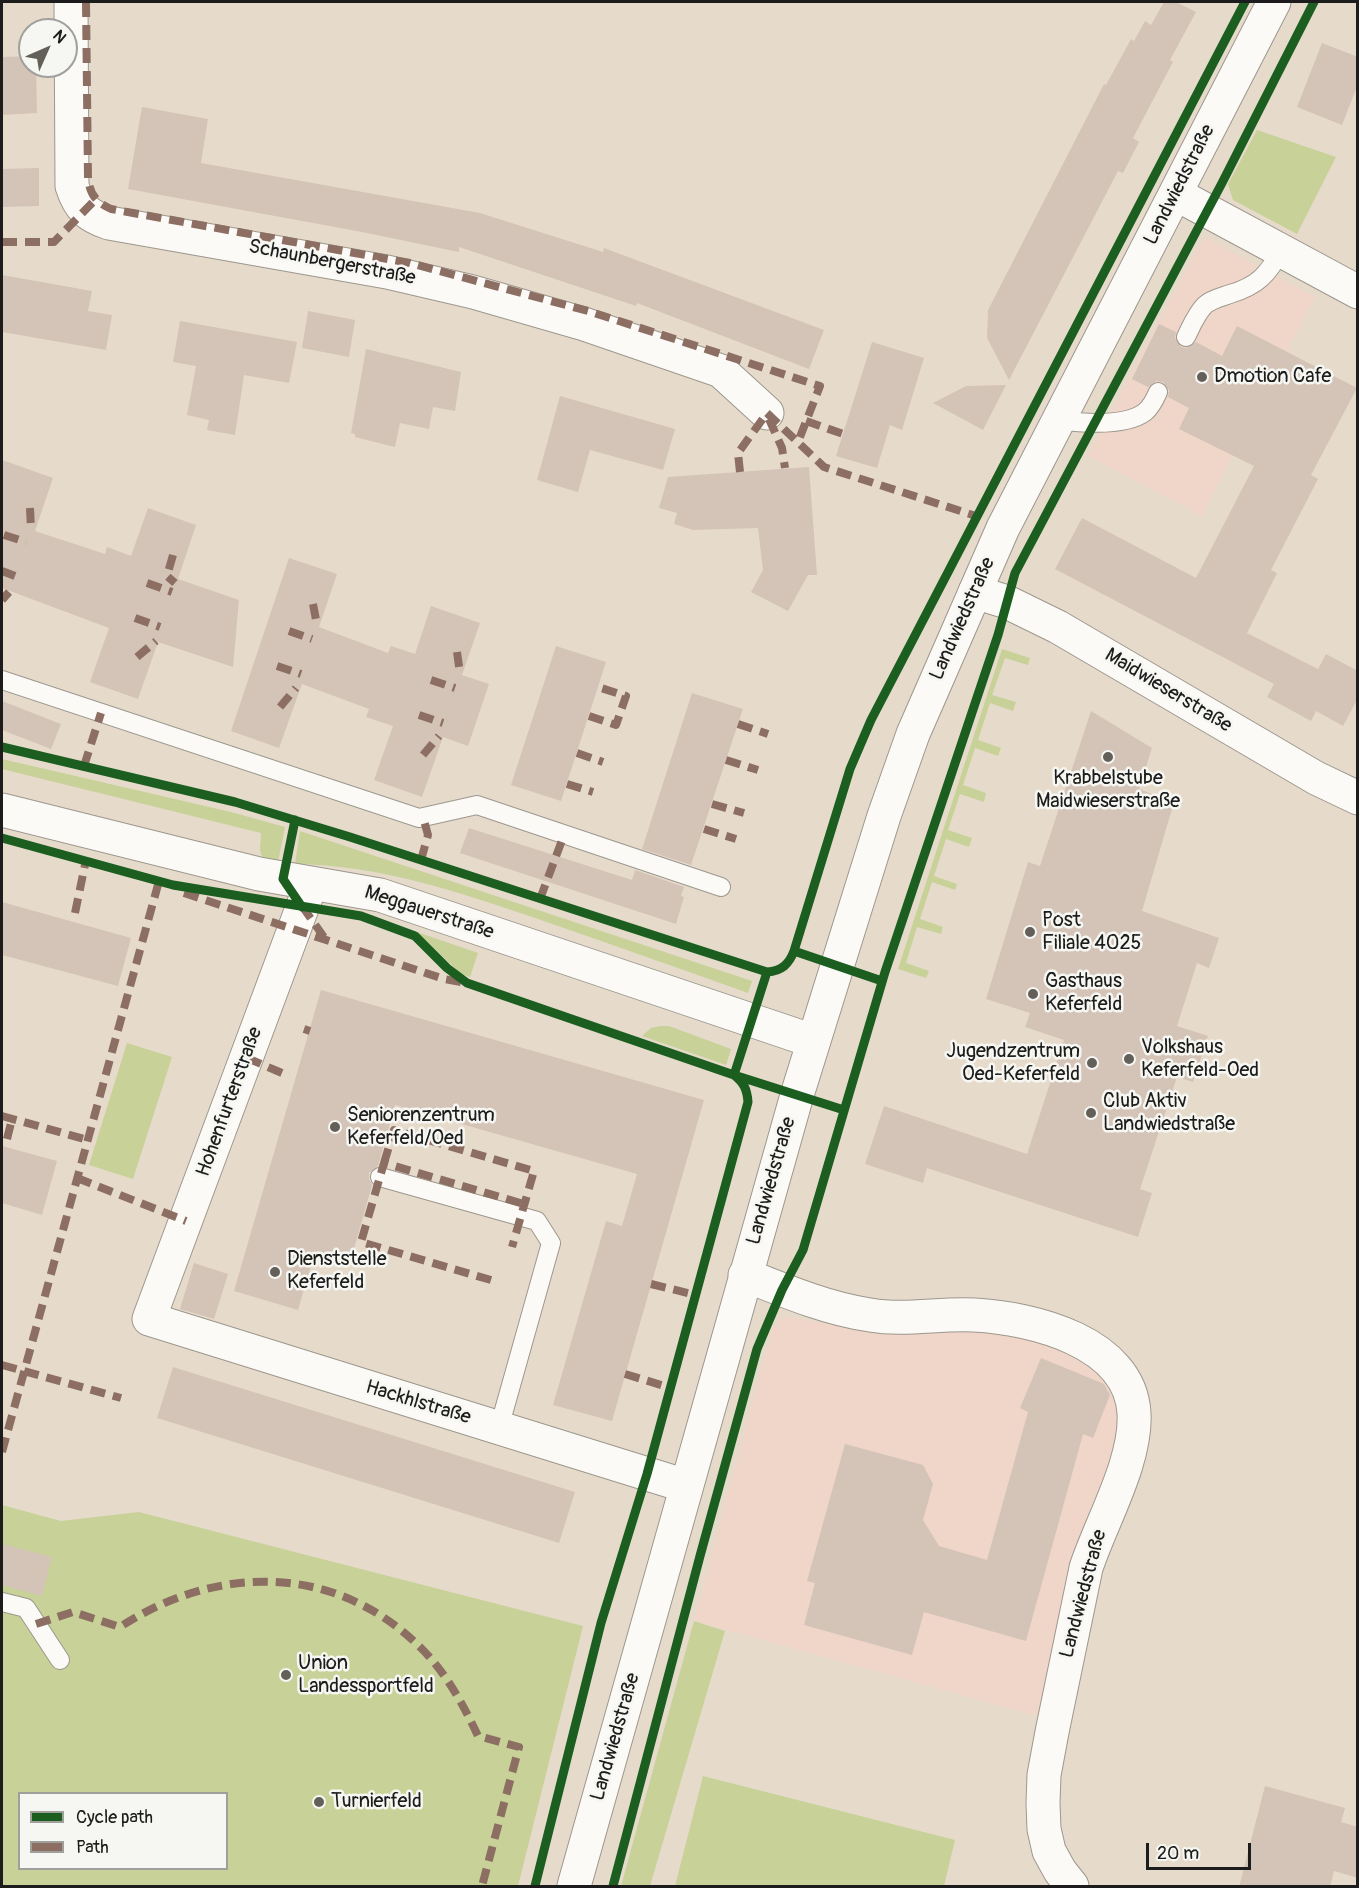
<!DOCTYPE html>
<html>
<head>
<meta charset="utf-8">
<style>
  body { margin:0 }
  #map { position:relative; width:1359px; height:1888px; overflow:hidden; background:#e6dbcb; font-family:Pangolin,sans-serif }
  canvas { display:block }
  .frame { position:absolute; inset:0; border:3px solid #1c1c1c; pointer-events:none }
  .legend { position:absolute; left:18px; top:1792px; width:210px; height:78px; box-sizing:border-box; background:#f6f6f2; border:2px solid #9f9f9c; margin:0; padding:8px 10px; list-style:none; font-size:18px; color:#1c1c1c }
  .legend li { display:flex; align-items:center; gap:12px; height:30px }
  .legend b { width:30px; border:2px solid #9f9f9c }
  .north { position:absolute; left:18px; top:18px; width:60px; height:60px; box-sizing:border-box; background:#f6f6f2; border:2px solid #9f9f9c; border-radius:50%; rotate:45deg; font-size:16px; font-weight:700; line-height:24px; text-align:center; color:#1c1c1c }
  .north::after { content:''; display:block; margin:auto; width:21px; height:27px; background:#635f59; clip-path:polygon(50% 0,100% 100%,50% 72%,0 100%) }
  .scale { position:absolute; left:1146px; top:1843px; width:105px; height:27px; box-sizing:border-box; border:3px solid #1c1c1c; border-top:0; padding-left:8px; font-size:18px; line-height:21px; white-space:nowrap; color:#1c1c1c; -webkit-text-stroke:4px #f6f6f2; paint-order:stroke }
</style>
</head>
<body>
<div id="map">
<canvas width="1359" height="1888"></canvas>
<div class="frame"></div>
<ul class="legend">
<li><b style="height:8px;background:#1b5e20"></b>Cycle path</li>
<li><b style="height:8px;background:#8d6e63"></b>Path</li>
</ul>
<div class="north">N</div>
<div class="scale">20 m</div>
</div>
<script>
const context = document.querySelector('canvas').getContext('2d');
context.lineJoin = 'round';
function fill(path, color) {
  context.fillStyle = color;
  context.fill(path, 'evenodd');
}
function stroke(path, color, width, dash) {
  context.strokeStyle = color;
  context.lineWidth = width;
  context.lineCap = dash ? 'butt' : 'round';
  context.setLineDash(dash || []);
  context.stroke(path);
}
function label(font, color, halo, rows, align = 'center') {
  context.font = font + ' Pangolin,sans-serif';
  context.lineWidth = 5;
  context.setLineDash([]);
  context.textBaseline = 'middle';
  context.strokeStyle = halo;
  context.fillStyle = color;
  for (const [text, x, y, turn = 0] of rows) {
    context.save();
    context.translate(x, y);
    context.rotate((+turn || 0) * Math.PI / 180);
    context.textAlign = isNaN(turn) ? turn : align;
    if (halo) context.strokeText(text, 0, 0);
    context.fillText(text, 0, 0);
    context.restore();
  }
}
const built = new Path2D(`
  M1207 238 1315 297 1202 516 1088 456 1199 246 1203 239Z
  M783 1317 798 1318 857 1330 906 1333 974 1329 1029 1335 1081 1357 1112 1382 1122 1415 1044 1718 694 1621 772 1329Z`);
const green = new Path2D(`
  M1257 130 1336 157 1297 234 1233 200 1228 184Z
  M1002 649 1030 658 1028 665 1005 658 992 695 1016 702 1013 711 990 703 978 740 1001 748 998 756 975 748 963 785 986 793 984 802 960 794 948 830 972 838 969 847 946 839 934 876 957 884 955 890 932 882 920 919 943 927 941 934 917 927 906 963 929 971 926 978 898 969Z
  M2 759 231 812 285 827 278 862 263 860 260 850 261 833 2 769Z
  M300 831 752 981 748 993C678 968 608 943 538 919 459 892 379 865 295 864Z
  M417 932 478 953 470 977 461 974Z
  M661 1026H669L731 1049 726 1065 642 1036 651 1028Z
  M127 1043 172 1057 133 1179 89 1165Z
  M2 1505 61 1521 139 1512 583 1626 518 1886H2ZM20 1794H226V1868H20Z
  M694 1621 725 1631 650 1886H621Z
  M703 1776 955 1840 944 1886H675Z`);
const building = new Path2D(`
  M1164 2H1176L1196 12 1170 60 1173 62 1133 138 1139 142 1123 173 1118 171 1009 380 987 338 988 310 1104 84 1106 85 1131 39 1134 41 1145 21 1151 25Z
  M1322 43 1358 57V84L1342 125 1297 107Z
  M30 56V66H36L37 113 2 115V57Z
  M142 107 208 119 201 163 480 213 603 252 604 248 824 330 809 369 637 303 636 306 459 247V252L362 232 128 189Z
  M39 168V206L2 207V169Z
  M2 275 92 291 88 311 112 315 106 350 2 332Z
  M308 311 355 320 349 357 302 348Z
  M180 321 297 342 289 383 244 375 235 435 207 430 209 420 187 415 196 366 173 362Z
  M1159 324 1176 332 1175 338 1181 347 1187 348 1196 342 1222 356 1237 326 1357 388 1311 475 1318 479 1271 570 1277 573 1247 633 1318 669 1326 654 1358 671V698L1343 726 1316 711 1311 721 1267 697 1274 684 1055 569 1082 518 1196 578 1254 466 1179 429 1189 408 1168 397 1169 390 1163 382 1156 381 1148 387 1132 379Z
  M872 342 924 358 902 430 890 425 877 468 836 456Z
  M366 349 461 372 455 411 433 407 429 429 400 423 395 447 355 437V434L351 433Z
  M1006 385 983 430 933 403 966 386Z
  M560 396 675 429 663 470 590 450 578 492 537 480Z
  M2 460 53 478 35 531 105 554 107 547 131 556 148 508 196 525 178 579 239 600 233 667 158 642 138 699 90 682 109 628 2 588Z
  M809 467 817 575H808L788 611 751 592 763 570 758 528 693 530 674 524 677 513 659 508 668 477Z
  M289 558 337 574 319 627 388 653 391 646 415 654 431 606 480 623 462 675 489 684 468 746 443 737 422 797 374 780 393 726 366 717 369 709 302 684 279 748 231 731Z
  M556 646 606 662 561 801 511 785Z
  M692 693 743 709 691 865 642 849Z
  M2 701 61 724 51 749 2 730Z
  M1091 711 1152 748 1139 789 1174 802 1142 911 1219 938 1209 968 1197 963 1177 1026 1208 1036 1193 1082 1177 1077 1140 1189 1152 1193 1138 1237 927 1168 923 1183 865 1164 884 1106 1027 1154 1064 1040 1025 1027 1030 1013 986 999 1028 862 1040 866Z
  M469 828 632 880 635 870 684 887 681 896 684 897 676 924 460 853Z
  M2 902 131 938 118 986 2 955Z
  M321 990 704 1100 612 1421 553 1405 606 1221 622 1226 637 1174 395 1105 378 1166 369 1173V1179L372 1185 350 1263 315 1252 298 1310 234 1291Z
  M2 1146 57 1161 42 1215 2 1203Z
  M194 1263 228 1274 214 1319 180 1309Z
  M1041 1358 1104 1384 1110 1395 1093 1438 1083 1434 1026 1641 924 1612 912 1655 804 1625 815 1583 807 1581 845 1444 923 1465 933 1484 923 1520 939 1546 987 1560 1028 1412 1020 1408Z
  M173 1367 575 1492 559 1543 157 1418Z
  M2 1544 52 1557 42 1596 2 1585Z
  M1265 1786 1345 1808 1341 1822 1358 1827V1878L1334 1871 1330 1887H1239Z`);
const service = new Path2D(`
  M1186 337C1191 327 1196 314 1205 305 1212 299 1222 297 1230 294 1257 286 1268 275 1281 250
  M1058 420C1081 423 1125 427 1145 412 1151 407 1155 399 1158 392
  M2 680 419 818 477 805 721 887
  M380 1177 537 1221 551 1243 499 1428
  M2 1602 26 1608 60 1660`);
const minor = new Path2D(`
  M71 2 72 186C79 208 88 216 109 223L387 272 473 292 584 324 721 371 767 413
  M1176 194 1358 292
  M975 592 1007 602 1058 627 1316 778 1358 798
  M2 810 259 874 380 895 813 1041
  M311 884 149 1319 686 1486
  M745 1275C785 1291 828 1309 870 1315 905 1321 940 1313 974 1315 1033 1318 1130 1342 1134 1413 1137 1461 1101 1522 1086 1568L1052 1732 1044 1775 1043 1803 1044 1829 1049 1851 1060 1871 1072 1886`);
const secondary = new Path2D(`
  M574 1886 797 1095 884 816 913 734 1003 528 1274 2`);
const quiet = new Path2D(`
  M86 2 88 178C90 195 96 202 111 209L410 263 588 311 820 386 798 442
  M2 242H54L95 200
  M767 413 824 467 976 516
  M769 419 782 448 785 468
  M806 421 843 434
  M740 472 738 453 767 413
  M30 508 31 529
  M4 535 26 542
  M173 555 167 576 175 583
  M2 571 15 576
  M147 583 172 592
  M2 600 9 592
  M313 604 317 625
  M135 618 160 627
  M289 631 312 639
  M457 652 460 673
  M137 657 156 641
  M277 666 301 674
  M431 680 455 688
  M280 707 296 688
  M419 715 443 723
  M589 716 616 725 626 696 598 687
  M738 724 768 734
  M577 753 603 762
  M423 755 439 736
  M726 760 758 770
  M84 766 101 713
  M567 784 593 792
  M712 804 744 813
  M704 829 736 839
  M421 860 428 835 423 817
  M184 893 444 979 461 982
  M540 899 564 835
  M302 906 326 940
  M75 913 86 860
  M304 1029 310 1031
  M247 1058 289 1076
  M2 1116 88 1140
  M7 1139 12 1119
  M384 1163 394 1130 534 1171 512 1247
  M77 1178 186 1221
  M491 1280 361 1242 384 1163 524 1204
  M651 1284 696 1295
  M2 1365 121 1398
  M625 1374 671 1388
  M2 1452 159 881
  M36 1624 73 1612 120 1627C217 1564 336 1563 421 1648 446 1673 463 1704 478 1736L519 1747 482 1886`);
const cycleway = new Path2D(`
  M2 747 235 802 350 837 767 972C782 971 789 964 794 951L850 769 871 720 1245 2
  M295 820 283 879 302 907
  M2 838 173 885 361 916 415 936 447 968 467 983 734 1075 844 1110
  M794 951 882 981
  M734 1075 767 972
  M535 1886 601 1623 647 1474 748 1102C747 1089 744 1083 734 1075
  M613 1886 700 1556 757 1349 782 1290 803 1250 885 972 998 635 1015 573 1222 183 1314 2`);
const markers = [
  [1202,377,6,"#635f59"],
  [1108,757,6,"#635f59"],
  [1030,932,6,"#635f59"],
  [1033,994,6,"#635f59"],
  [1129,1059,6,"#635f59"],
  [1092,1063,6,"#635f59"],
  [1091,1113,6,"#635f59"],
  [335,1127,6,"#635f59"],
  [275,1272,6,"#635f59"],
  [286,1675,6,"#635f59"],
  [319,1802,6,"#635f59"]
];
const streetNames = [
  ["Landwiedstraße",1180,185,-63],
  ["Schaunbergerstraße",332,263,11],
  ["Landwiedstraße",963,619,-66],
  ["Maidwieserstraße",1168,691,31],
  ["Meggauerstraße",429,913,18],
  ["Hohenfurterstraße",230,1102,-70],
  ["Landwiedstraße",772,1181,-74],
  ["Hackhlstraße",418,1403,17],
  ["Landwiedstraße",1084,1594,-75],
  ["Landwiedstraße",616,1737,-74]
];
const poiNames = [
  ["Dmotion Cafe",1214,377],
  ["Krabbelstube",1108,779,"center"],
  ["Maidwieserstraße",1108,802,"center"],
  ["Post",1042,921],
  ["Filiale 4025",1042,944],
  ["Gasthaus",1045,982],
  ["Keferfeld",1045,1005],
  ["Volkshaus",1141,1048],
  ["Keferfeld-Oed",1141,1071],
  ["Jugendzentrum",1080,1052,"right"],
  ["Oed-Keferfeld",1080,1075,"right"],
  ["Club Aktiv",1103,1102],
  ["Landwiedstraße",1103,1125],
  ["Seniorenzentrum",347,1116],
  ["Keferfeld/Oed",347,1139],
  ["Dienststelle",287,1260],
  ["Keferfeld",287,1283],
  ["Union",298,1664],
  ["Landessportfeld",298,1687],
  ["Turnierfeld",331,1802]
];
fill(built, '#efd6c8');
fill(green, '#c7d198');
fill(building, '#d4c3b7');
stroke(service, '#9d978d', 20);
stroke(minor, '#9d978d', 35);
stroke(secondary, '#9d978d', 35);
stroke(service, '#fbfaf7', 18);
stroke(minor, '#fbfaf7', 33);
stroke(secondary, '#fbfaf7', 33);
stroke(quiet, '#8d6e63', 8, [15, 8]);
stroke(cycleway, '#1b5e20', 9);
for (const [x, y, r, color] of markers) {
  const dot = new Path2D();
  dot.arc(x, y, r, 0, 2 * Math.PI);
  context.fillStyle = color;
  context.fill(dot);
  stroke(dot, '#f6f6f2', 2);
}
label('20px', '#1c1c1c', '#f6f6f2', streetNames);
label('20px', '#1c1c1c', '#f6f6f2', poiNames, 'left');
</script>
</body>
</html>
